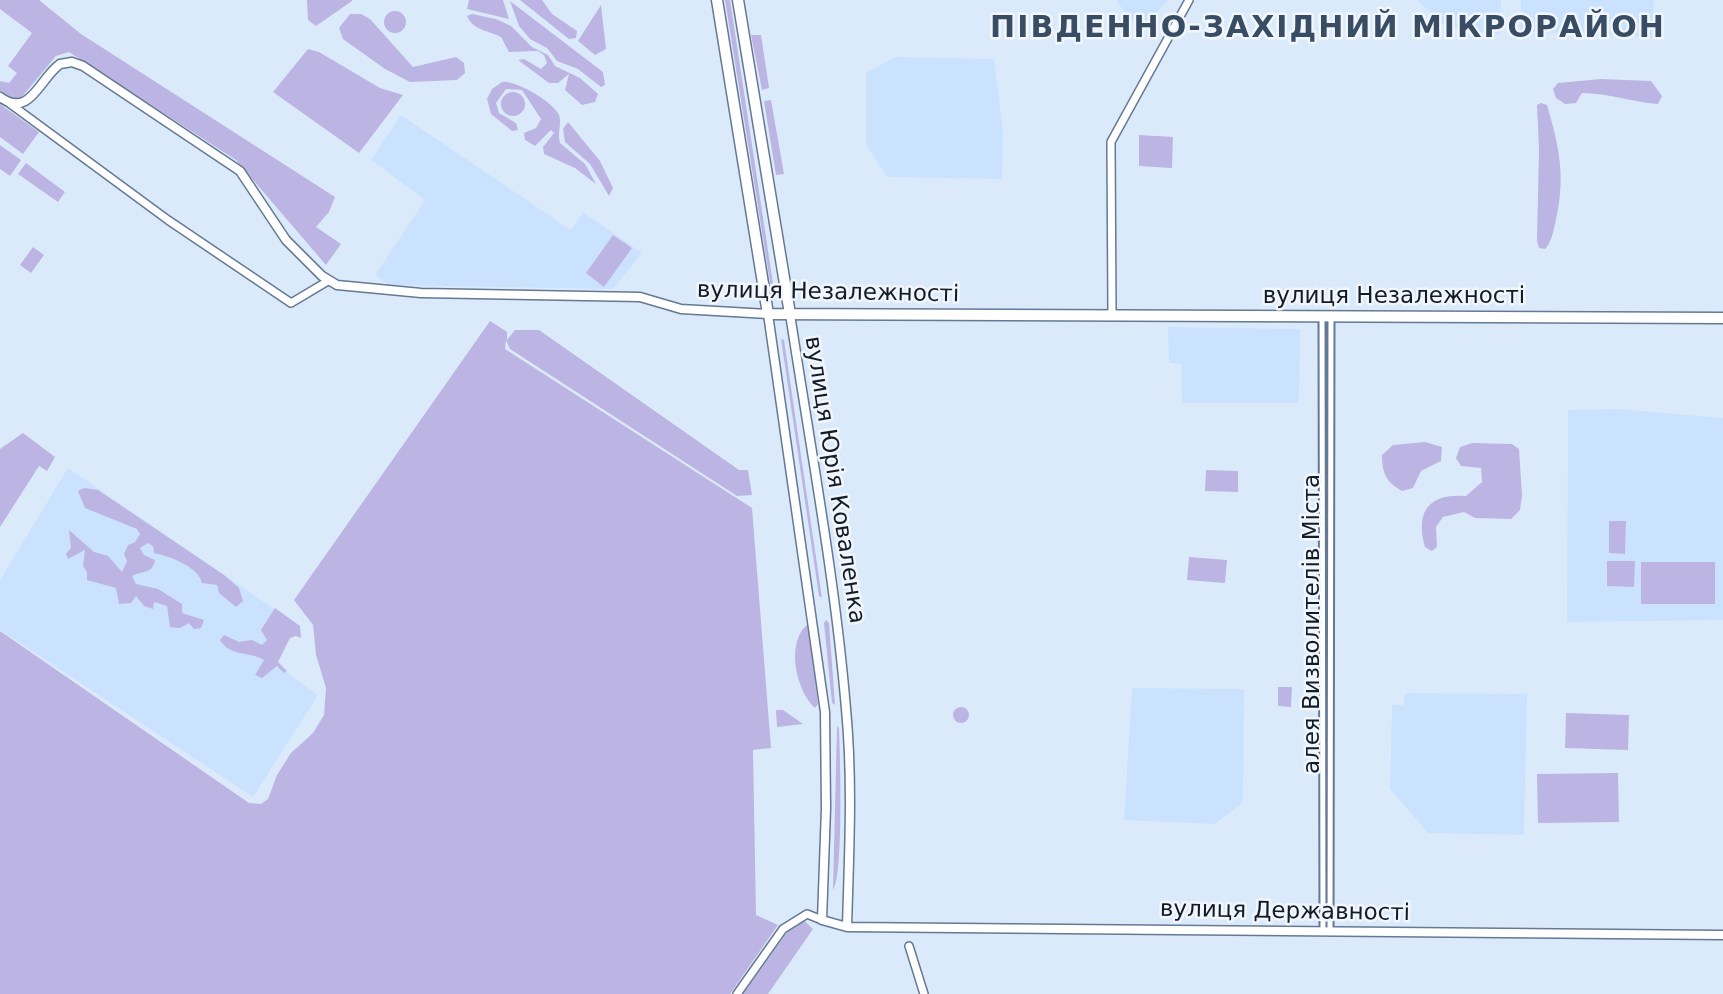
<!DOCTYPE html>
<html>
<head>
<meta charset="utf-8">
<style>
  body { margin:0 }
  canvas { display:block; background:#dbeafb }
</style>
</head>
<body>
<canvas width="1723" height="994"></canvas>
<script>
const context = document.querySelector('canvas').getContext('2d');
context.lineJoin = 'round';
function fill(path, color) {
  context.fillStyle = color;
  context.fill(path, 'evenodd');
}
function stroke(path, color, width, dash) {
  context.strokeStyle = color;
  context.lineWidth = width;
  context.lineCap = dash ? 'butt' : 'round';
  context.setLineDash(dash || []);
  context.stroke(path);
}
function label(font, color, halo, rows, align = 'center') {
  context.font = font + ' "DejaVu Sans",sans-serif';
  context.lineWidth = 5;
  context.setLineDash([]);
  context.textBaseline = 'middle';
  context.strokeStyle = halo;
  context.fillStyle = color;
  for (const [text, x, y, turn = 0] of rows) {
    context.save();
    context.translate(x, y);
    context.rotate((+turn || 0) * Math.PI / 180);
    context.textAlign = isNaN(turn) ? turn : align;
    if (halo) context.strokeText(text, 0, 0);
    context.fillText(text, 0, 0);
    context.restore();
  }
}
const built = new Path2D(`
  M1116 0H1168L1140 32Z
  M1417 0H1501L1500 34 1446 27Z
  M1521 0H1654L1652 37 1520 31Z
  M896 57 994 59 1003 131 1002 179 887 177 866 144V73Z
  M401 115 571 230 583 212 642 253 613 289 389 285 375 275 425 200 371 160Z
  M1168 327 1300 329 1299 403H1182L1181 364 1169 363Z
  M1618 409 1723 418V620L1567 622 1568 410Z
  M68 468 293 622 269 660 318 695 253 797 0 630V580Z
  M1132 688 1244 689 1243 802 1215 824 1124 820Z
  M1405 693 1527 694 1524 835 1428 833 1390 789 1392 705H1403Z`);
const green = new Path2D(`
  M0 0H39L81 34 335 197 329 212 316 227 341 244 326 265 236 160 69 52 56 56 21 98H9L0 91V81L9 83 17 73 8 66 32 33 0 9Z
  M307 0H352V1L316 26 308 20Z
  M469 0H503L509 19 467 9Z
  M520 0H542L552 14 577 31 576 38 569 39Z
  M725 0H730L774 290 771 288Z
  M510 1 603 72 605 85 601 87 578 69 557 61 547 48 530 39 519 26Z
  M601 5 606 49 595 55 578 41Z
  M384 22a11 11 0 1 1 22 0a11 11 0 1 1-22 0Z
  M350 14H361L370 19 413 67 456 57 464 63 465 73 457 80 410 82 385 69 343 39 339 28Z
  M472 14 496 19 511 26 532 47 548 55 555 66 580 78 598 94 595 102 582 105 565 90 569 74 558 83H549L518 60 524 59 541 69 547 63 544 55 538 51 509 52 501 37C488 30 474 31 467 16Z
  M751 35H761L769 88 762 90Z
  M308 49 319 52 380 88 403 95 359 153 273 92Z
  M1601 79 1651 81 1662 96 1658 104C1632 102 1608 93 1582 93L1576 103 1565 104 1556 98 1553 89 1558 83Z
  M502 82C516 80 553 102 559 115 562 123 557 134 560 143L585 164 596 184 575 168 544 154 543 147 554 133 551 130 535 146 525 140 524 133 536 128 541 119 522 90 506 89 496 103 499 113 516 123 518 130 512 131 491 114 487 99 492 89Z
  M501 104a12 12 0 1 1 24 0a12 12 0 1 1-24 0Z
  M771 100 784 174 776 175 764 101Z
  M1541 103 1547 105C1560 150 1566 178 1555 224 1553 233 1551 243 1545 249L1539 248 1537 241 1539 150 1537 105Z
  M0 104 39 132 23 154 0 137Z
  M568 122 600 161 613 188 609 196 590 164 565 142 563 129Z
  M1139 135 1173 137 1172 168 1139 166Z
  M0 145 21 160 10 176 0 169Z
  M26 163 65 192 58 202 18 174Z
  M613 235 632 248 604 287 586 273Z
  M33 247 44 255 31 273 20 265Z
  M490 321 507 332V340L515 330H539L739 470H748L752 495 737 496 510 349 506 340 505 349 752 508 771 748 753 750 756 915 778 925 730 994H0V631L249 803 261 804 268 799 277 775 291 753 313 733 324 715 326 688 316 655 313 625 294 600Z
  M781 339 784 340 822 598 819 596Z
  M23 433 55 457 47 471 39 466 0 527V449Z
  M1425 442 1442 447 1441 461 1421 471 1413 488 1402 491C1386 482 1382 473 1382 455L1393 445Z
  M1472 443 1512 444 1519 449 1522 496 1520 510 1511 519 1475 518 1464 512 1443 517 1436 527 1437 547 1432 551 1425 547C1415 511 1429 493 1466 496L1482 482 1481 468 1461 466 1456 458 1460 447Z
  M1206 470 1238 471V492L1205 491Z
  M84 488 98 490 224 575 239 588 243 601 236 607 219 593 217 585 202 583C199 567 169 556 154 553L153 546 148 543 140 548 144 555 155 560C152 575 143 570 132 576L136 584 158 589 182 604V613L204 620 201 628 194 629 189 623 180 628 170 627 167 606 154 602 153 609 144 606 136 596 131 603 119 604 116 588 87 580V572L83 566 85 550 68 559 66 554 71 548 69 530 94 552 108 556 122 572 127 561 124 554 128 545 135 542 140 534 137 529 85 508 78 491Z
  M1609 521H1626L1625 554 1609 553Z
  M1189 557 1227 560 1225 583 1187 580Z
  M1607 561H1635L1634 587 1607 586Z
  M1641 562H1715V604H1641Z
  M275 608 300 626 301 638 296 636 290 638 278 662 287 671 284 673 277 666 262 678 255 675 264 660C249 651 230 657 220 640L224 635 239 642 252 640 262 645 267 640 261 630Z
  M826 620 829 623 835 705 832 703 824 623Z
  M808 624 818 704 815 708C796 691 785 642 808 624Z
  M1278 687H1292L1291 707 1278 706Z
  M953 715a8 8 0 1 1 16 0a8 8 0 1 1-16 0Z
  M776 710H783L803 724 777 727Z
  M1566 713 1629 715 1628 750 1565 748Z
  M837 726 839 728C840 754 844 875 833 890Z
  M1618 773 1619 822 1538 823 1537 774Z
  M799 916 813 929 768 994H743Z`);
const pedestrian = new Path2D(`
  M1322 316 1323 931
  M1330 932 1331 316`);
const minor = new Path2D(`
  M9 103 168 220 291 303 328 281
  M1112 315 1111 142 1189 0
  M909 946 924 994
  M737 994 783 929 807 914 822 920`);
const tertiary = new Path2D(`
  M0 97C30 119 39 79 60 64L72 62 83 66 240 171 286 240 322 276 337 285 421 293 640 297 681 309 768 314 825 712 826 808 822 920 847 927 1723 935
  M790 314C810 445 835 577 846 709 853 782 849 854 847 927`);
const secondary = new Path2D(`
  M717 0 768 314 1723 318
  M738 0 790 314`);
const streetNames = [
  ["вулиця Незалежності",828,293,1],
  ["вулиця Незалежності",1394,297],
  ["вулиця Юрія Коваленка",834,480,81],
  ["алея Визволителів Міста",1313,624,-90],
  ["вулиця Державності",1285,912,1]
];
const districtNames = [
  ["ПІВДЕННО-ЗАХІДНИЙ МІКРОРАЙОН",1328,29]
];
fill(built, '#cbe2fe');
fill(green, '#bcb5e3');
stroke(pedestrian, '#647993', 9);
stroke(minor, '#647993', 10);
stroke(tertiary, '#647993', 11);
stroke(secondary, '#647993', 13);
stroke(pedestrian, '#fff', 5);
stroke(minor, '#fff', 7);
stroke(tertiary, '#fff', 8);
stroke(secondary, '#fff', 10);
label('23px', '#131c26', '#f1f6fc', streetNames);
context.letterSpacing = '2px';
label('bold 30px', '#384c63', '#f1f6fc', districtNames);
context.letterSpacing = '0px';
</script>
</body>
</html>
